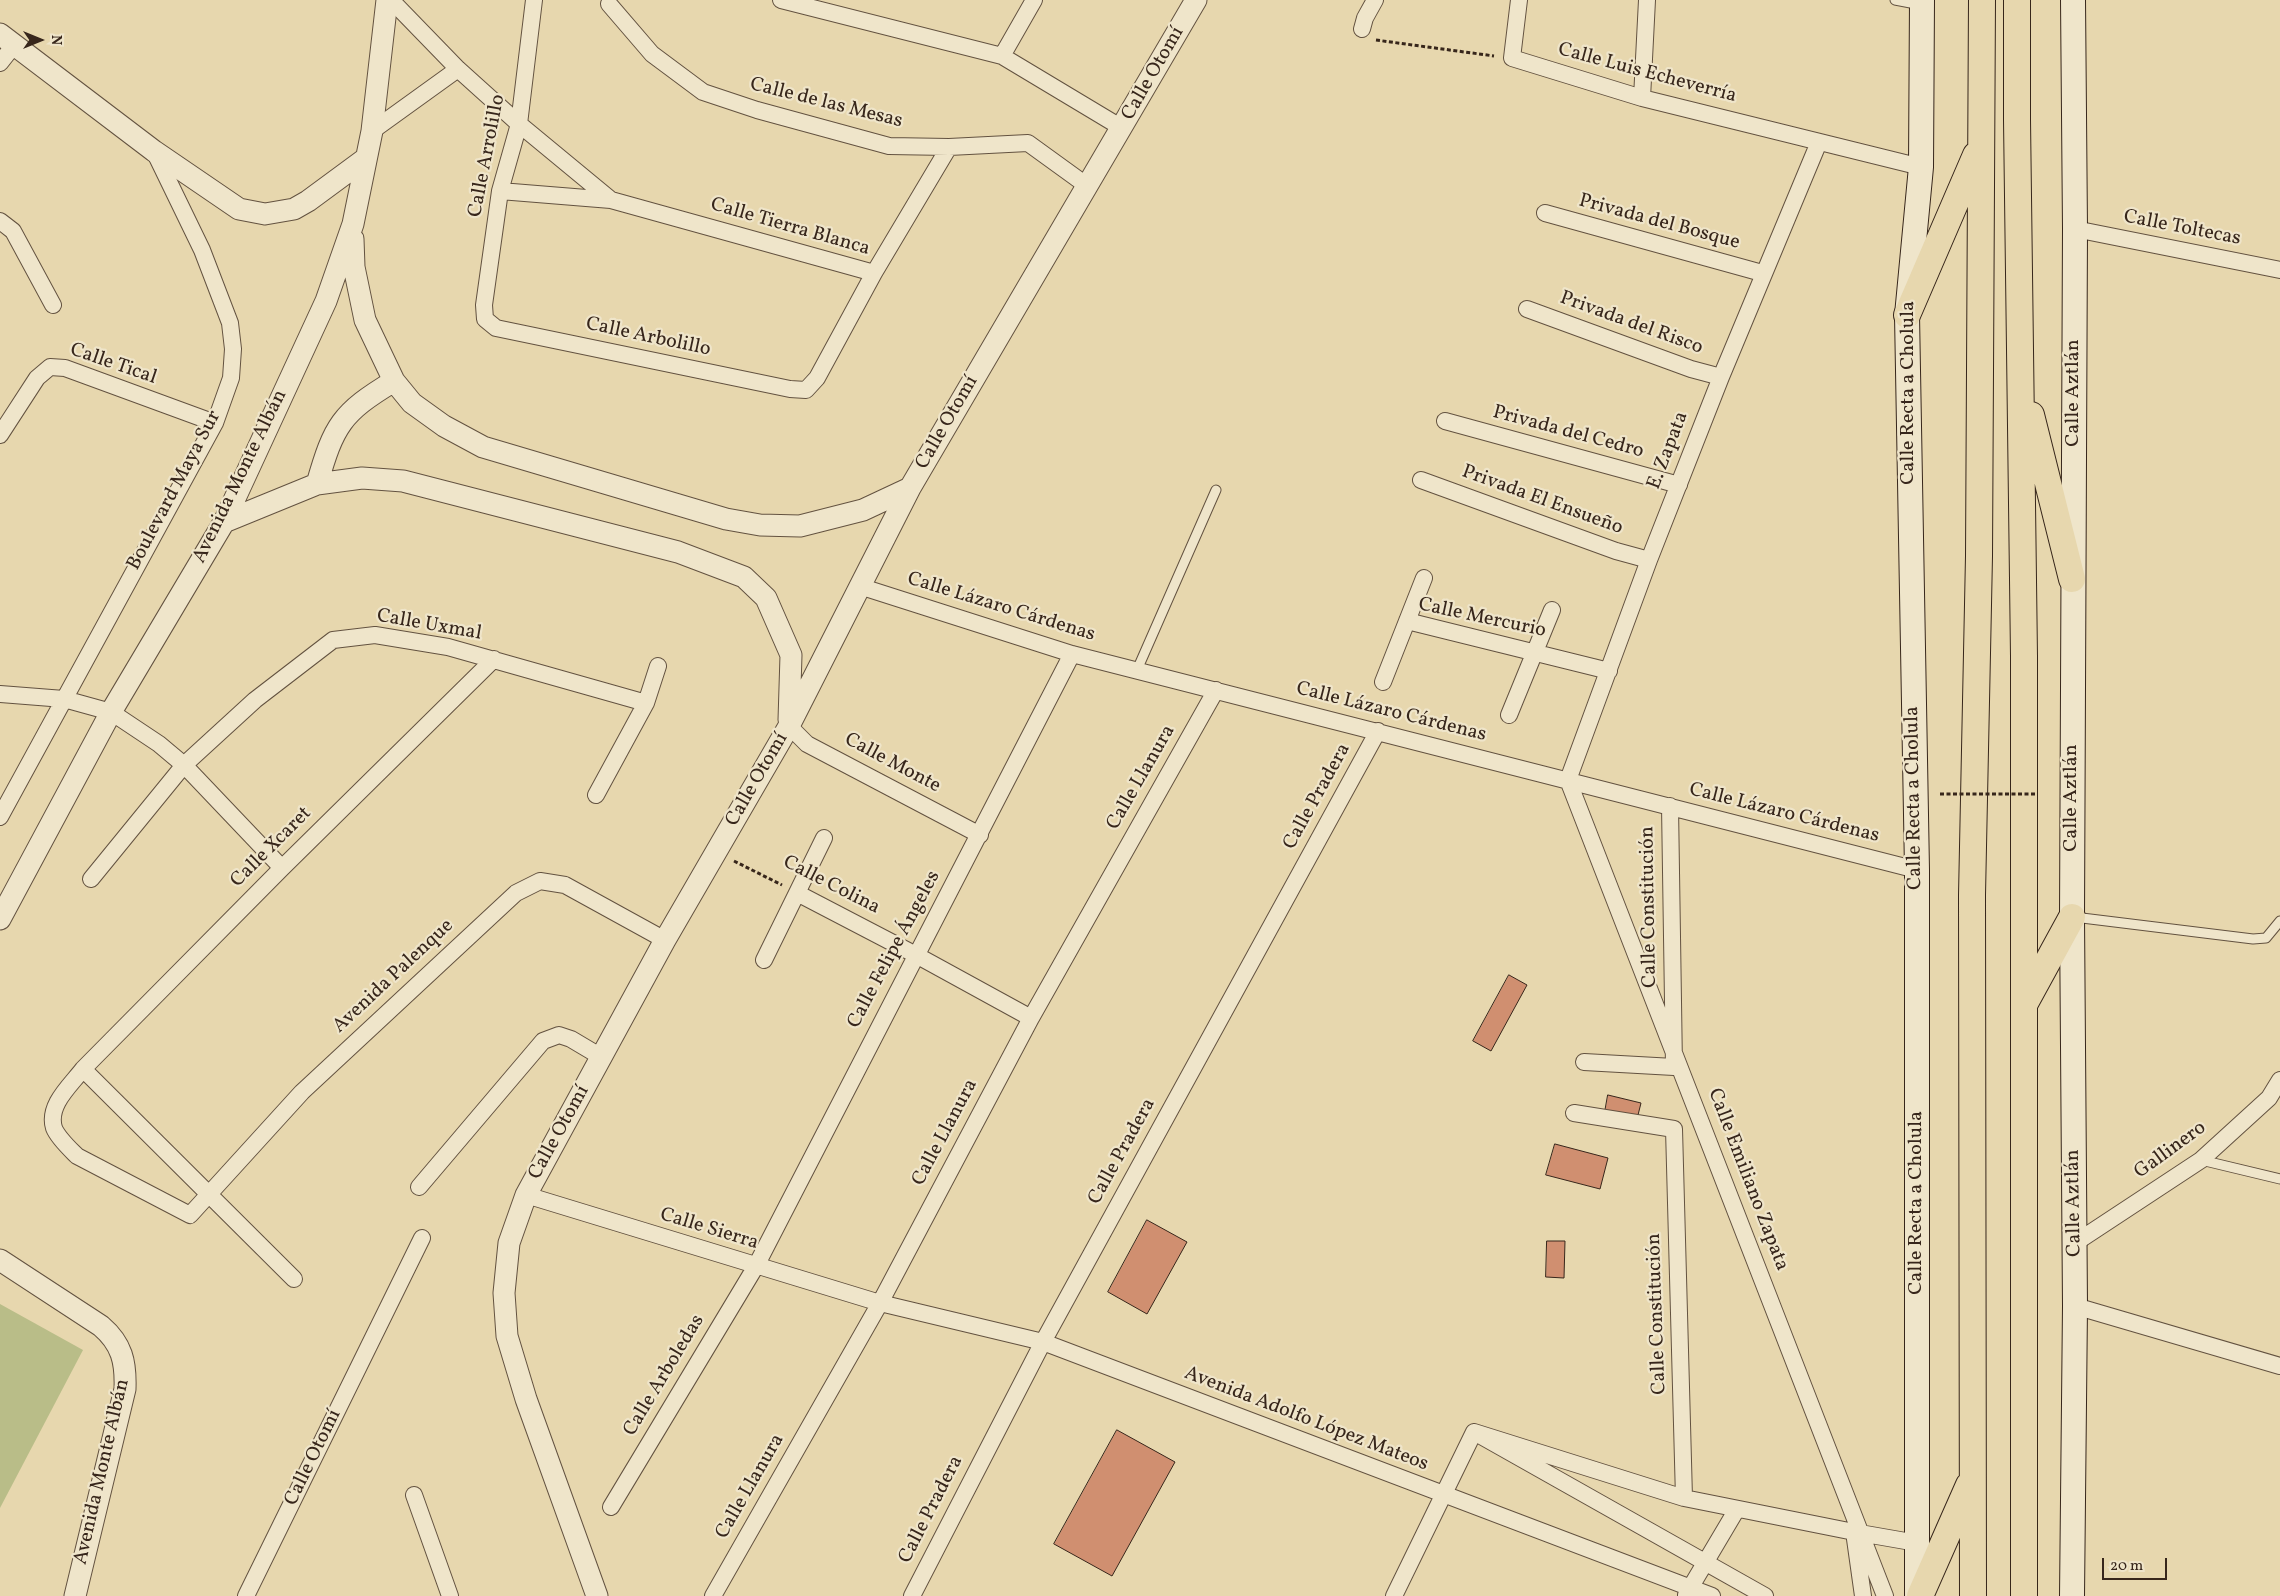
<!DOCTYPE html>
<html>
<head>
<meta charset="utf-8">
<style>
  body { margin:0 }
  #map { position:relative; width:2280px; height:1596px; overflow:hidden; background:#e7d7ae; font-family:Vollkorn,serif }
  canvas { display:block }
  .north { position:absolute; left:15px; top:15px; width:50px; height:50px; -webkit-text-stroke:4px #efe5ca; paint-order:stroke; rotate:90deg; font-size:14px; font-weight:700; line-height:20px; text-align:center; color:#37261b }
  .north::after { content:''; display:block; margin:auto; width:18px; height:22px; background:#37261b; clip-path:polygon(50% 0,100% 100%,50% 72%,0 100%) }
  .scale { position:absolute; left:2102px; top:1558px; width:65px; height:22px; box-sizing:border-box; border:2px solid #37261b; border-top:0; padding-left:6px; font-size:15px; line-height:18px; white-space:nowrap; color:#37261b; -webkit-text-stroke:4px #efe5ca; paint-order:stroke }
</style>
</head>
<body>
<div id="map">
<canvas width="2280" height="1596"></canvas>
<div class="north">N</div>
<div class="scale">20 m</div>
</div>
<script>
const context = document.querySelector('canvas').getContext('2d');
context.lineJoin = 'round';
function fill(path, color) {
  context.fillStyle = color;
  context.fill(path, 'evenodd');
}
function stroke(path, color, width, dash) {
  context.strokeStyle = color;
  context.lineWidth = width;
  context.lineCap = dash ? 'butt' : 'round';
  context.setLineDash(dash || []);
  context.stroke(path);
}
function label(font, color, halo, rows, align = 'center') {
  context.font = font + ' Vollkorn,serif';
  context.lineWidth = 4.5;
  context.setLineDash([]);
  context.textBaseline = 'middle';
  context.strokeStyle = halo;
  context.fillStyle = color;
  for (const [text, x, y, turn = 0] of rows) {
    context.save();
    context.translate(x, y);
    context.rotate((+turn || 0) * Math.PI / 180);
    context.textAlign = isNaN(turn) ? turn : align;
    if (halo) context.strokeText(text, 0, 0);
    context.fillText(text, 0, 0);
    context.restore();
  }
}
const green = new Path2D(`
  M0 1304 83 1350 0 1508Z`);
const building = new Path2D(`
  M1509 975 1527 985 1491 1051 1473 1041Z
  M1608 1095 1641 1103 1637 1119 1605 1112Z
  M1555 1144 1608 1158 1600 1189 1546 1175Z
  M1147 1220 1187 1242 1147 1314 1108 1292Z
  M1547 1241H1565L1564 1278 1546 1277Z
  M1117 1430 1175 1462 1112 1576 1054 1544Z`);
const path = new Path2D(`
  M1376 40 1494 56
  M734 861 782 885`);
const service = new Path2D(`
  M1895 0 1921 5
  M1137 670 1216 490
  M2074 917 2253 939 2266 938 2280 921
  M2201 1160 2280 1179`);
const minor = new Path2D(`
  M391 0 458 69 519 124 611 200 874 273
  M534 0 519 124 500 191 484 305 485 319 496 328 790 389 806 390 817 378 874 273 949 147
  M781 0 1002 56 1122 128
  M1519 0 1512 58 1642 98 1921 167
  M609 4 652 54 703 92 757 110 889 146 949 147 1028 143 1086 185
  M1362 29 1365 18 1375 0
  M1002 56 1034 0
  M0 63 15 44
  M1642 98 1647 0
  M372 131 458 69
  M1819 142 1721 377 1649 560 1568 780 1885 1596
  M500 191 611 200
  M1545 213 1762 273
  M0 221 13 231 53 305
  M2075 229 2280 270
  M1527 309 1691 369 1721 377
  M1445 421 1679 485
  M0 435 37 378 50 367 65 368 215 423
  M1421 480 1616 551 1649 560
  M859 586 1072 654 1917 870
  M1407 621 1609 671
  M494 659 282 868 83 1069C71 1085 47 1105 54 1128 58 1138 69 1148 77 1156L190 1215 302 1092 516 893 540 881 565 885 665 940
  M1383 682 1424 578
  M0 694 64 699 111 712 159 744 184 765 282 868
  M1509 715 1552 610
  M789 726 807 744 980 835
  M596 795 646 703 658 666
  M0 817 215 423 231 378 233 349 230 323 202 250 154 151
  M91 879 184 765 255 700 333 640 375 635 448 647 646 703
  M797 893 916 955 1031 1018
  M764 960 824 838
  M1584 1062 1674 1067 1670 806
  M83 1069 294 1279
  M1574 1113 1674 1129 1684 1498
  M419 1187 543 1041 559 1035 571 1039 603 1058
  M526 1195 880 1303 1043 1342 1712 1596
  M2075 1243 2201 1160 2269 1098 2280 1080
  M2075 1306 2280 1366
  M414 1495 450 1596
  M611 1507 756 1266 1072 654
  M1854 1532 1863 1596
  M1686 1595 1737 1509
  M246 1596 422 1238
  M713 1596 880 1303 1031 1018 1216 690
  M912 1596 1043 1342 1378 731
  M1394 1596 1474 1432
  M1765 1596 1474 1432 1684 1498 1854 1532 1917 1543`);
const tertiary = new Path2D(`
  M0 34 154 151 239 209 265 214 294 209 308 201 365 159
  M353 239 354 267 365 320 394 381 412 403 444 426 483 447 726 519 760 525 800 526 863 510 910 488
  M317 484C334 425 341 413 394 381
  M224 522 317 484 362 478 403 481 678 552 744 577 766 598 791 655 789 720
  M0 919 111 712 224 522 326 301 353 224 372 131 387 0
  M0 1260 101 1326C122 1344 126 1362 125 1389L75 1596
  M597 1596 526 1399 507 1336 504 1293 509 1243 526 1195 665 940 789 726 910 488 1196 0`);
const secondary = new Path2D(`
  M1917 1596V870L1907 315 1921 167 1922 0
  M2072 1596 2075 1306 2072 917 2075 229 2073 0`);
const primary = new Path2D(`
  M2017 0V120L2024 656V1596
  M1907 315 1976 155
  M2031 415 2072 579
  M2025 1003 2072 917
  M1920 1596 1969 1485
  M1973 1596 1972 895 1979 556 1982 0`);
const pathBridge = new Path2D(`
  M1940 794H2038`);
const streetNames = [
  ["Calle Otomí",1154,74,-60],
  ["Calle Luis Echeverría",1647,74,15],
  ["Calle de las Mesas",826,104,14],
  ["Calle Arrolillo",488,156,-79],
  ["Privada del Bosque",1659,223,15],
  ["Calle Tierra Blanca",790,228,16],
  ["Calle Toltecas",2182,229,11],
  ["Privada del Risco",1631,324,20],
  ["Calle Arbolillo",648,338,12],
  ["Calle Tical",113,365,19],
  ["Calle Recta a Cholula",1909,393,-90],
  ["Calle Aztlán",2074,393,-90],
  ["Calle Otomí",948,423,-60],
  ["Privada del Cedro",1568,433,15],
  ["E. Zapata",1669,451,-69],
  ["Avenida Monte Albán",241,477,-64],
  ["Boulevard Maya Sur",175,491,-62],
  ["Privada El Ensueño",1542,501,20],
  ["Calle Lázaro Cárdenas",1001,608,17],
  ["Calle Mercurio",1482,619,12],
  ["Calle Uxmal",429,626,10],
  ["Calle Lázaro Cárdenas",1391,713,14],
  ["Calle Monte",892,764,28],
  ["Calle Llanura",1142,778,-60],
  ["Calle Otomí",758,780,-60],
  ["Calle Pradera",1318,797,-61],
  ["Calle Recta a Cholula",1915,798,-91],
  ["Calle Aztlán",2072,798,-90],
  ["Calle Lázaro Cárdenas",1784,814,14],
  ["Calle Xcaret",272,848,-45],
  ["Calle Colina",831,886,27],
  ["Calle Constitución",1650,907,-91],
  ["Calle Felipe Ángeles",895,950,-62],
  ["Avenida Palenque",394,977,-43],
  ["Calle Otomí",560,1133,-61],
  ["Calle Llanura",946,1133,-62],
  ["Gallinero",2171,1151,-36],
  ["Calle Pradera",1123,1152,-61],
  ["Calle Emiliano Zapata",1747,1180,69],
  ["Calle Recta a Cholula",1917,1203,-90],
  ["Calle Aztlán",2075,1203,-91],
  ["Calle Sierra",709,1230,17],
  ["Calle Constitución",1658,1314,-92],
  ["Calle Arboledas",665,1376,-59],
  ["Avenida Adolfo López Mateos",1306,1420,21],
  ["Calle Otomí",314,1458,-64],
  ["Avenida Monte Albán",103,1472,-77],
  ["Calle Llanura",751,1487,-60],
  ["Calle Pradera",932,1510,-63]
];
fill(green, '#b9bd88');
fill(building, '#d08f70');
stroke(building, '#37261b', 1);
stroke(service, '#635240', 11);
stroke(minor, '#635240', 18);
stroke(tertiary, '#635240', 23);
stroke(secondary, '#37261b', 26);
stroke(primary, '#37261b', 28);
stroke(path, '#37261b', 3, [4, 2.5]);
stroke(service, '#efe5ca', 9);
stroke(minor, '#efe5ca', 16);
stroke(tertiary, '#efe5ca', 21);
stroke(secondary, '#efe5ca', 24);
stroke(primary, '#e7d7ae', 26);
stroke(pathBridge, '#37261b', 3, [4, 2.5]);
label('20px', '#37261b', '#efe5ca', streetNames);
</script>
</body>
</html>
